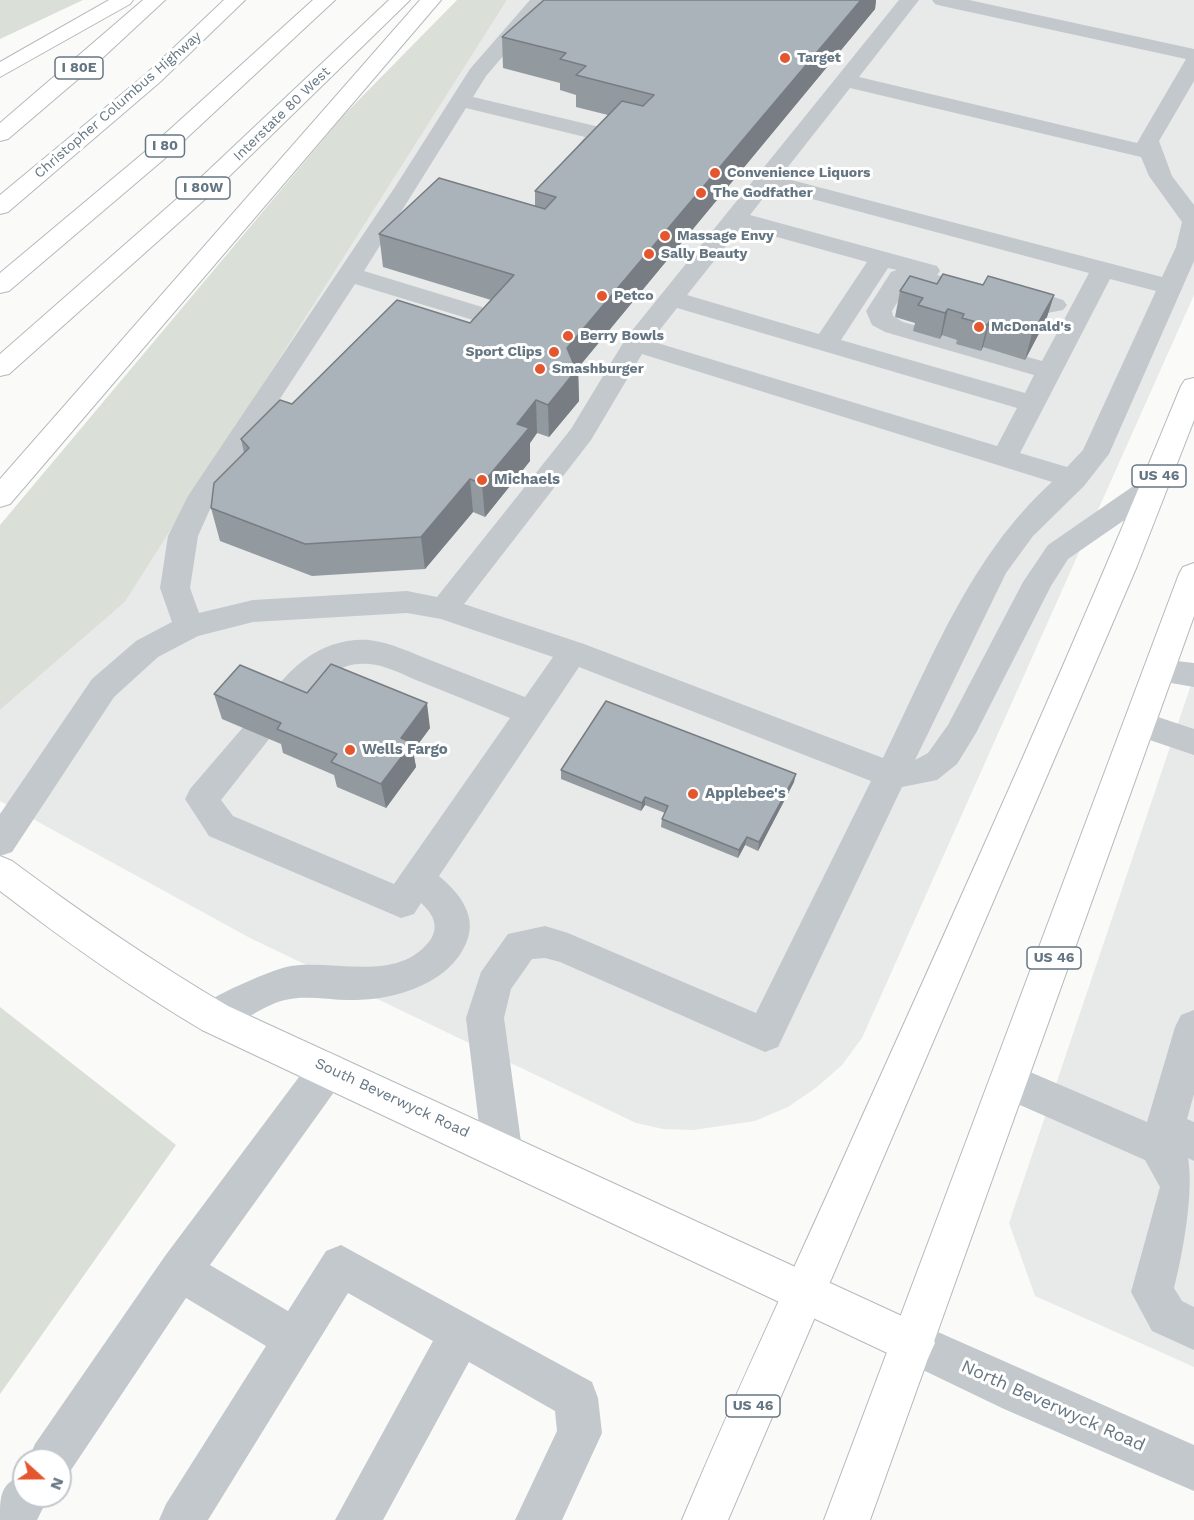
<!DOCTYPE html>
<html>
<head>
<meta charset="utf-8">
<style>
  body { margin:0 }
  #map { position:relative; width:1194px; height:1520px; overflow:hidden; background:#fafaf8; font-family:"Work Sans",sans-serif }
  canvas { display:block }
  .north { position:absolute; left:12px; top:1448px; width:60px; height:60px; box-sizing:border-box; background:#fff; border:2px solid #c1c8cd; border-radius:50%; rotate:111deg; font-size:16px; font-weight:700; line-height:24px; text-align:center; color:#657683 }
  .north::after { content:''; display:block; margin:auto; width:21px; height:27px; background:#e4572e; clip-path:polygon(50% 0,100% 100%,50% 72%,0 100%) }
</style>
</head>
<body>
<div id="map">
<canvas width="1194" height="1520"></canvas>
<div class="north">N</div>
</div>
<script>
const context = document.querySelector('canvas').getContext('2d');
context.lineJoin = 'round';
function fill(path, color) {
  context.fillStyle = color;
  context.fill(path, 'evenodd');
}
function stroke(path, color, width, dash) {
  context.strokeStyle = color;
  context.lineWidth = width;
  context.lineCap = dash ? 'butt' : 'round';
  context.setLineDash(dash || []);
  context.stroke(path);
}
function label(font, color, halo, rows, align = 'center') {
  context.font = font + ' "Work Sans",sans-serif';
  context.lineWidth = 6;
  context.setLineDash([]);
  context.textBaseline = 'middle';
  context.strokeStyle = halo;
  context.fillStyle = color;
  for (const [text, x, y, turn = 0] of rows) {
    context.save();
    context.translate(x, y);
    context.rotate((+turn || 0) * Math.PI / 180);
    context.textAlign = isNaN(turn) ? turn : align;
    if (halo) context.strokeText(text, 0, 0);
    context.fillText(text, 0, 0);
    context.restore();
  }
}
const built = new Path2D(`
  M507 0H1194V295L862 1038 842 1065 817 1087 788 1107 755 1121 693 1130 663 1129 636 1123 250 938 0 801V710L125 602Z
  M1194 676V1367L1035 1296 1009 1223Z`);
const green = new Path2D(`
  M0 0H83L0 39Z
  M457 0H507L125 602 0 710V525L343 116Z
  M0 1007 176 1145 0 1394Z`);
const minor = new Path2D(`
  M530 0H551L486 76 473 97 608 129 611 134C601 149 586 172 567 167L564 162 585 137 466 108 364 271 482 307 486 312 482 317 473 320 355 284 215 498 198 536 190 588 199 613 253 600 407 591 437 597 571 429 626 338 899 0H919L859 77 1137 143 1186 59 942 6 935 4 932 0H969L1194 49V81L1159 141 1172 176 1194 205V261L1109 454 1084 486 1033 536 1006 573 915 760 928 753 948 725 1023 582 1048 545 1145 478 1155 476 1165 478 1169 485 1165 492 1068 559 1051 586 976 733 957 764 937 780 902 787 778 1047 765 1052 560 962 545 958 532 959 511 989 504 1018 522 1149 516 1162 502 1168 488 1162 482 1149 466 1018 481 972 508 934 545 926 568 933 756 1013 871 781 579 667 439 876C457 891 476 913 468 938 453 984 393 1001 349 1000 328 1000 306 995 285 1000 260 1006 239 1026 215 1035L202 1030 196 1018C198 1014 200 1008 202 1006 216 994 273 969 291 966 335 959 399 984 431 939 440 924 431 912 421 903L414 914 401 918 209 836 185 799 190 789 245 725 257 721 269 725 273 734 221 800 233 816 394 884 510 718C479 705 448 693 416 680 402 674 385 665 369 664 312 659 310 726 271 714L266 705C286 667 324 637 369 640 389 642 412 653 430 660 462 672 493 685 525 697L553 657 441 619 407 613 253 622 198 636 158 657 114 697 12 852 0 856V814L92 679 136 641 172 622 160 588 168 536 188 496 395 187 470 69ZM850 88 1141 157 1149 176 1182 222 1176 247 1162 277 780 177ZM771 188 1089 273 1042 361 903 322 893 316 892 311 909 283 1032 316 1063 310 1067 305 1063 300 1054 297 1032 300 937 275 940 271 937 266 750 215ZM741 227 867 262 819 334 687 295ZM888 268 897 270 891 272 866 311 872 325 885 332 1034 375 1025 393 841 340ZM1110 279 1156 291 1083 450 1067 467 1020 453ZM677 308 1017 408 997 446 651 341ZM642 354 1052 482C970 556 931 661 883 758L584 644 464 604 591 440Z
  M1159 659 1194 663V687L1148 679 1143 671 1148 663Z
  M1140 711 1194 729V755L1129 733 1124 724 1129 715Z
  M1194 1010V1094L1187 1119 1194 1122V1161L1188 1158C1194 1192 1183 1253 1174 1288L1182 1301 1194 1307V1350L1152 1331 1131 1292 1160 1187 1145 1160 995 1094 990 1081 995 1068 1009 1063 1147 1122 1175 1027 1181 1015Z
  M328 1051 342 1057 347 1069 342 1081 210 1265 288 1311 326 1251 341 1245 592 1382 598 1398 602 1433 562 1520H515L557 1431 555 1411 469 1362 383 1520H335L433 1341 348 1293 208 1520H159L166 1504 266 1346 186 1298 67 1476 60 1479V1460H28L35 1444 165 1256 314 1057Z
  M913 1321 1194 1445V1491L1004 1409 898 1358 891 1343 898 1328Z
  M24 1474V1496H49L37 1520H0C0 1495 0 1484 24 1474Z`);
const major = new Path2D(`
  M0 856 12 861C82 913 153 962 228 1006L928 1328 935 1343 928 1358 913 1365 898 1358 202 1030C131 988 65 941 0 891Z`);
const highway = new Path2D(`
  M109 0H133L130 4 0 77V62Z
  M143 0H165L97 63 8 139 0 141V123Z
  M224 0H245L160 82 8 212 0 214V195L146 74Z
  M313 0H335L163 160 9 291 0 293V273L147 150Z
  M389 0H410L212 193 9 374 0 376V354L195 183Z
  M420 0H441L10 504 0 507V479Z
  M1194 378V420L1137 566 728 1520H682C737 1388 799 1259 857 1128 968 882 1079 636 1181 386L1185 380Z
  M1194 563V616L870 1520H824L1179 574 1183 567Z`);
const wall = new Path2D(`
  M544 0H876L875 9 578 368 579 401 549 437 537 433 530 443V461L485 517 473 512 425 569 312 576 220 541 211 508 244 453 241 439 292 404 470 323 491 300 383 267 379 234 535 206V191L608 115 576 107V95L560 90V83L503 68 502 37Z
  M937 284 983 285 1054 295 1046 320 1025 360 983 347 981 351 956 344 957 340 942 335 940 339 913 331 915 323 895 317 900 291Z
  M307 693 430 728 413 751 416 767 386 808 337 787 334 775 283 753 281 744 222 719 214 694Z
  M561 770 794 782 758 851 745 845 738 858 661 827 662 819 665 813 645 805 641 811 561 779Z`);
const shadedWall = new Path2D(`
  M861 0H876L875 9 567 381V348Z
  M1054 295 1046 320 1025 360 1032 334Z
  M948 309 942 335 940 339 945 313Z
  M990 321 983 347 981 351 987 325Z
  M578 368 579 401 549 437 548 405Z
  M536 400 537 433 530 443V461L485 517 482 484 517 424Z
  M470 479 473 512 425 569 421 537Z
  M427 703 430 728 413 751 416 767 386 808 381 784 401 738Z
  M796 774 794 782 758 851 759 842Z
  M645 797V805L641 811 642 803Z
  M747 837 745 845 738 858 739 850Z`);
const building = new Path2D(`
  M544 0H861L567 348 575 367 578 368 548 405 536 400 517 424 529 428 482 484 470 479 421 537 305 544 211 508 214 483 249 448 241 439 280 400 292 404 397 300 470 323 514 275 379 234 439 178 545 209 556 197 535 191 622 101 643 106 654 95 576 75 586 66 560 59 566 53 502 37Z
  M943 274 983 285 988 276 1054 295 1032 334 990 321 987 325 962 318 964 314 948 309 945 313 918 305 923 298 900 291 910 276 937 284Z
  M331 664 427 703 401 738 412 743 381 784 331 762 337 754 277 729 281 723 214 694 240 665 307 693Z
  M606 701 796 774 759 842 747 837 739 850 662 819 668 806 645 797 642 803 561 770Z`);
const markers = [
  [785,58,6,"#e4572e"],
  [715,173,6,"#e4572e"],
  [701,193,6,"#e4572e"],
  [665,236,6,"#e4572e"],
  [649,254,6,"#e4572e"],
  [602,296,6,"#e4572e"],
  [979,327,6,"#e4572e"],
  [568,336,6,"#e4572e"],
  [554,352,6,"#e4572e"],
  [540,369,6,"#e4572e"],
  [482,480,6,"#e4572e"],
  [350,750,6,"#e4572e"],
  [693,794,6,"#e4572e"]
];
const farPoinames = [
  ["Target",797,58],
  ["Convenience Liquors",727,173],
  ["The Godfather",713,193],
  ["Massage Envy",677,236],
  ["Sally Beauty",661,254],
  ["Petco",614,296],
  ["McDonald's",991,327],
  ["Berry Bowls",580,336],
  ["Sport Clips",542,352,"right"],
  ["Smashburger",552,369]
];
const shields = [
  [79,68,48],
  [165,146,39],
  [203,188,54],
  [1159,476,54],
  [1054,958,54],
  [753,1406,54]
];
const shieldNames = [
  ["I 80E",79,68],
  ["I 80",165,146],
  ["I 80W",203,188],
  ["US 46",1159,476],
  ["US 46",1054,958],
  ["US 46",753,1406]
];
const farStreetnames = [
  ["Christopher Columbus Highway",118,105,-41],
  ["Interstate 80 West",282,114,-44]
];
const poiNames = [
  ["Michaels",494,480],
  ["Wells Fargo",362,750],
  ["Applebee's",705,794]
];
const streetNames = [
  ["South Beverwyck Road",392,1098,25]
];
const nearStreetnames = [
  ["North Beverwyck Road",1053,1406,24]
];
fill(built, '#e8e9e9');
fill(green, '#dadfd7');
stroke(major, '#b5babe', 2);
stroke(highway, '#b4b9bd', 2);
fill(minor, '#c3c8cc');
fill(major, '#fff');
fill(highway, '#fff');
fill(wall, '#929a9f');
fill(shadedWall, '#777d82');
fill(building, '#aab3b9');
stroke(building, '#777d82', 1.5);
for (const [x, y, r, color] of markers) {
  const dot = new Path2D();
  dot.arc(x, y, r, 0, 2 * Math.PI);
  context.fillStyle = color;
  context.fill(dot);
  stroke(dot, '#fff', 2);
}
label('bold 14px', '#657683', '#fff', farPoinames, 'left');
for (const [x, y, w] of shields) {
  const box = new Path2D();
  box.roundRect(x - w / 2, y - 11, w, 22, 4.5);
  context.fillStyle = '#fff';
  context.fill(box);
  stroke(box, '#657683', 1.5);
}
label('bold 14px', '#657683', null, shieldNames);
label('14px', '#657683', '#fff', farStreetnames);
label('bold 15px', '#657683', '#fff', poiNames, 'left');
label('15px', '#657683', '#fff', streetNames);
label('18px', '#657683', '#fff', nearStreetnames);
</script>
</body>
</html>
